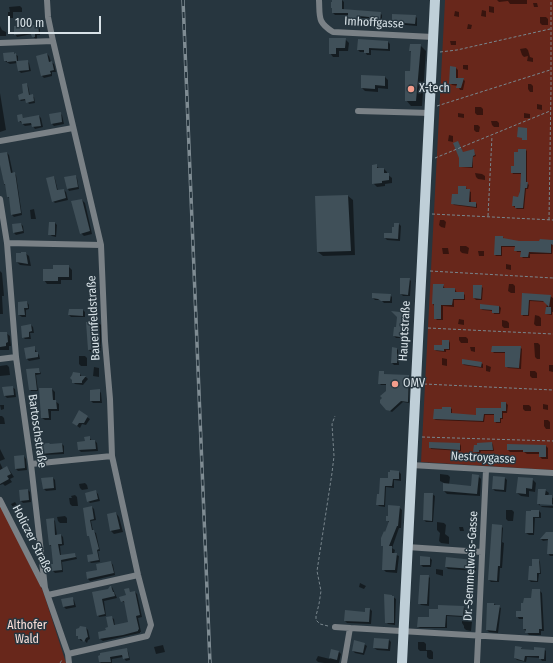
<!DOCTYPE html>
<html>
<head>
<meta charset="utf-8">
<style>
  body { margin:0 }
  #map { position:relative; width:553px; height:663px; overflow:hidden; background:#27363f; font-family:"Fira Sans Condensed",sans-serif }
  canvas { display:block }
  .scale { position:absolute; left:8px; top:16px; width:93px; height:18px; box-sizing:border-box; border:2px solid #d8e2e7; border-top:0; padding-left:5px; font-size:12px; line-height:14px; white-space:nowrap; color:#d8e2e7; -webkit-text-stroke:3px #27363f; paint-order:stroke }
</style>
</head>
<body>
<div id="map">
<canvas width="553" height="663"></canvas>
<div class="scale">100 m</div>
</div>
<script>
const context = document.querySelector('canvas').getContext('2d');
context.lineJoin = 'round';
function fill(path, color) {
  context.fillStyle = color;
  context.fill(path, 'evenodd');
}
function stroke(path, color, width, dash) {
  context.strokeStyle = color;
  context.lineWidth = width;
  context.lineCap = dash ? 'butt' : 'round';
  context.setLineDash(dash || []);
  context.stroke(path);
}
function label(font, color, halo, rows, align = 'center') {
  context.font = font + ' "Fira Sans Condensed",sans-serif';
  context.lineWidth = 3;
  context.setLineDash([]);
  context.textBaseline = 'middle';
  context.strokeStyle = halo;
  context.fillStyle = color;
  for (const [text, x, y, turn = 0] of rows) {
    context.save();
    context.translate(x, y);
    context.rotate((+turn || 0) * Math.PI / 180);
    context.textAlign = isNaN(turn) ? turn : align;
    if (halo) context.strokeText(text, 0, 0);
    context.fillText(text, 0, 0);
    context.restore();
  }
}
const green = new Path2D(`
  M445 0H553V470L421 462Z
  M0 505 43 591 66 663H0Z`);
const shadow = new Path2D(`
  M332 0H342L344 2V10L380 13 382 15V23H372L370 21V18H361L360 23H351L349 21V15H335L333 13Z
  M497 0H527V4H510L508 1 499 2Z
  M533 3H537L538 7H534Z
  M20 6 22 8V12H13V18H10L8 16V12H10L9 7Z
  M489 6 494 7V13L489 12Z
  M482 10 486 11V17L481 16Z
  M455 11 459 12V17L454 16Z
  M415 16 417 18V26L395 24 393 22Z
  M540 17H546L548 19V25H542L540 23Z
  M468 24 472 25 471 29H467Z
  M0 26 2 30 6 32V36H0Z
  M38 26 40 28V35H37V39H35L32 34 17 37 15 34Z
  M345 39 349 43 348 51H339V57H333L330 53Z
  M359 40 388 42 390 44V51L371 50V55H367L365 52H360L358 50Z
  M450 41H456V45H451Z
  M420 45 426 51 422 106H411L406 100 411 72 412 52 410 51Z
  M526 48 528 50 530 57 533 58V62L527 61 528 56 524 57 522 55 520 49Z
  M13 53 18 56V62L27 61 29 63 31 71 21 73 19 71 18 63 10 64 5 61Z
  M47 54 49 56 51 62 54 64 56 72H52V76L44 78 42 76Z
  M463 65H468V70L463 69Z
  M451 67 456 68 458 70V79H463L465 81 463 90H460L458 86 452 85 450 83Z
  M385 77 388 80V89L378 88V92L365 91 362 88Z
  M27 84 28 86 30 96H32L34 97 35 103 29 104 27 100 21 101 20 100 24 94Z
  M528 84H531L533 86V92H530L528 89Z
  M0 93 6 130 0 132Z
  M537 104 542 105V110L537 109Z
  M475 107H481L483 109V115H477L475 113Z
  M60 113 62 115 64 124 54 126 52 124Z
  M458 113 464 114V118L458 117Z
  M524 113 530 114V118H524Z
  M22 116 24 119 39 116 41 118 43 127 35 129 32 125 25 126 19 121Z
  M491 121H497L499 123V127H494L492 125Z
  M474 125H478L480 127 479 132H476L474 130Z
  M449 135 453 136V142L448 141Z
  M458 142 463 153 474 152 476 156 473 157V168L461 167 460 166Z
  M526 150 527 151V183L529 185 528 189H526L524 209H517L513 206 519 198 522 174H513L512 172Z
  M7 153 9 155 13 174 14 173 16 175 22 215 14 217 12 215 10 199 8 197 6 186 4 184 0 160V154Z
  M376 166 380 169H384L387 172V174L392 178V183L385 184V186L377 187 373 183Z
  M475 173 482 174 485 176V180L478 179 476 177Z
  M76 176 77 178 79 189 69 191 68 189Z
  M54 177 55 179 58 191 64 190 66 192 68 200 55 203 53 201Z
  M466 187 467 190 471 192V203H476L477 204V208L454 205 452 203Z
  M348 196 353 200 355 255 323 256 318 252Z
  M82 200 85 203 92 234 84 236 81 233Z
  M34 209 36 219H31L30 210Z
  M440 220H444L446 222 445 228 441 227 439 225Z
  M55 223 57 225 56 237 52 236 49 234Z
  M21 224 23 226 24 233 16 235 14 233Z
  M399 224 401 226 400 241 387 240 385 238 393 234Z
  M503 237 504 239 519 242H540L553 241 552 254H530V258H523L521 256 522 252H517L516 250V247H502V256H496L495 255Z
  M460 246H466L469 248 468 254 462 253 460 251Z
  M442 248H448L449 254H443Z
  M478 251H484V256H479Z
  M25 253 29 256 31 266 20 265 17 262Z
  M506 264 511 265V270L506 269Z
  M68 266 72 270V280H61V284H47L44 280 54 270Z
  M0 271 2 273 4 296H2L3 314H0Z
  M409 279 411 281 410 296H403L401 294Z
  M509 284H513L515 286V293H511L508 291Z
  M443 285 445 289H455L457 293H463L465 295V300H454V307L443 306V320H437L435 318 434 306 433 304Z
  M481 286 483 288 482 300H476L474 298Z
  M522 294 550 296 553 298V312H552V315L546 314 547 302 530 301 529 316H523L522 314Z
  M390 295 392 297V303H384L381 300H375L373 298Z
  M27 302 29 305V309L26 310V317H22L19 315Z
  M499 306 501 308 500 314H494L493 311 483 310 481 309Z
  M83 310 85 312V317H71L69 315Z
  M406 311 409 313 408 339 407 338V341H403L401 338H396L394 336 401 313Z
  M535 315 539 316 541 318V326H536L534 324Z
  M459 319 464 320V325L458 324Z
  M502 320 507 321 509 323V328H504L502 326Z
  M99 323 101 325V351L91 352 89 350Z
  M31 325 33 327 34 333H30L31 339H25L23 337Z
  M0 333H6L10 336 11 346H9V350H0Z
  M459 337H466L468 339V343H461L459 340Z
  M449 341 450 343V350H446V352L437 351 435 350 443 346Z
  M534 343H538L540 345V359H537L535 357Z
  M470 347H475V352L471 351Z
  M520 347 522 349 521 369 508 368 506 366V353H494L492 351Z
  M34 348 39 355 40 359 29 361 27 359 25 349Z
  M397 349 398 350 399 365H394L392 363Z
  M79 356H85L87 358V366H81L79 364Z
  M442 358 447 359V366L442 365Z
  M481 363 483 364V368L464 365 463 364Z
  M7 365 9 367 10 375 0 376V366Z
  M486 365 491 367 490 372 486 371Z
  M549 365H553V372L549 371Z
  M94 367 99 368V377L93 376Z
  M39 369 41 374 36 375 38 391H31L30 389 28 370Z
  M530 371H535L537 373V378H532L530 376Z
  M383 372 385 375 409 376 410 378 409 403 403 402 392 412 386 409 387 385H381L379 383Z
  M80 374 82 377H86L88 379 83 385 75 384 73 382Z
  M12 387 15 389 16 397 7 398 5 396 4 388Z
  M52 389 55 392V401L59 404V411H51V420H45L42 418Z
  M99 390 101 393 102 403H93L91 401Z
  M506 403 508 405 507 413H503V419H501V423H496L495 421V415H485L484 422 436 420 434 419 443 410 450 408 452 409V414L477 416V409H502Z
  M543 404 548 405V410L543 409Z
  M0 405H4V409L1 410Z
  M523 405H529L531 407V411H525L523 409Z
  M79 412 90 419 86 425 82 424 80 428 73 423Z
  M0 416H2L4 418 5 424H0Z
  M544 420H548L550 422V429H546L544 426Z
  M89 437 92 441H95L97 443 98 451 81 452 79 450Z
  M492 443 493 445 494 451H481L480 453 474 452Z
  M62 444 64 446V454L44 455 41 453Z
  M460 444 461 446V451L431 449 430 447Z
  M546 446 548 448V459H542L540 457V454H527L524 452H510L508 450Z
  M0 449 5 459 0 461Z
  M24 456 26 459 27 470 18 471 16 469Z
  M0 463 3 469 7 467 10 471 14 477 10 479 12 482 5 486 3 484 0 485Z
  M391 471 399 472 401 474V481L394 480V488L386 487 385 507 379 506 377 504 380 496 381 479 389 480Z
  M440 474 448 475 450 477 449 485 472 487 478 476 481 479 480 496 447 494 444 491V483L440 481Z
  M53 478 55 480 56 490 46 491 44 489Z
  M505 478 507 480 506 492 495 491 493 489Z
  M532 479 536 483 535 492 529 491V497L521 496 517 493Z
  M85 483 87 485 88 489 82 490 80 488 79 484Z
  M28 490 30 492 31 502 23 503 21 501Z
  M545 490 549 493 548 496 553 498V504H540V506H553V508L542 507 538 504Z
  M96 492 98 494 100 501 90 503 88 501Z
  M432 494 435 496 433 522H426L424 520Z
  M75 495 77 497 78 506H72L70 504 69 498H72L71 496Z
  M15 502 20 509 15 511 11 504Z
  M92 507 94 509 96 520 91 521 93 531 96 533 100 551H98L100 562 91 563 89 561 94 555 84 509Z
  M399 507 402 510 401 528H399L392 548 395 550 394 554 399 556 397 573 386 572 383 569 386 533 390 523 387 520Z
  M506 510H512L514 512 513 521H508L506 519Z
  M539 511 541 513V518H535L534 535H529L526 533 527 512Z
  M116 513 119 517 123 532 114 534 111 531 108 515Z
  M65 516 67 518V523H60L58 521 57 517Z
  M53 519 55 521 57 535H61L63 537 64 545 60 546 61 556 75 554 77 559 62 562 63 572 55 573 53 571 52 565H54L52 547 50 545Z
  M437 522 444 523 446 525 445 534 449 537V544L441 543 439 541 440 533 437 530Z
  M469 524 475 525V531L469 530Z
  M501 526 503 528 502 542 504 543 502 568H500L499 582H491L489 580Z
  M459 527H463L464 531H460Z
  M553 534V556H550L548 553 549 540 543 541 541 539Z
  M430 558 432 560 431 567H423L421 565Z
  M472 560 476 566V571L448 569 446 567Z
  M539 560 540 562 541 574H539L538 582H531L529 580 533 567Z
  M111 562 113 565 115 575 90 581 88 579 87 573 98 570Z
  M436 569 443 570V576L436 574Z
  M428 576 430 578 429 606 421 605 419 603Z
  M360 583 366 586 364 589 359 587Z
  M112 587 117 598 104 601 106 616 99 617 98 615 94 593 109 590Z
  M128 589 131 593 135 592 137 594 142 617 138 618 141 632H140V633L103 641 100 639 109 628 111 617 114 619 115 626 129 623 125 603 122 601 127 596Z
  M539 590 542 593 544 631H541V635H529L524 629V619H519L517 616Z
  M392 596 396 599 395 625 388 624 386 622Z
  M72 598 74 600 76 607 66 609 64 607Z
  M494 604 501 608 498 633 489 632 487 630Z
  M463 607 465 609 464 617 447 616V628H420L418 627 430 618Z
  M370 609 372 611 371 624 347 623 345 621 365 613Z
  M462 619 470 620 472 622 471 631 466 630 464 628V626L462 623Z
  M86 628 88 630 90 639 88 640 87 643 84 640 81 641 77 635Z
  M375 639 389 640 391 642 390 651 377 650 374 648Z
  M418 642H424L426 644V650H431L433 652V659H429L427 657V651H420L418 649Z
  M364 644 367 646 364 655 355 653 353 651Z
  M163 645 165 652 156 654 154 647Z
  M521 648 523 650 535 651 544 649 546 651V661H542L540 658 527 657 526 662 517 660 515 658Z
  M126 649 128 651 130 660 126 661 123 657 112 659V663H101L100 662Z
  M331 651 339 652 341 654 339 663H324L318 662 316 660 318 656 330 659Z`);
const building = new Path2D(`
  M332 0H342V9L381 12 380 22 369 21V17L359 16V22L348 21V13H332V8H331V2H332Z
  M392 14 416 15 415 24 392 22Z
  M34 25H38L39 33H35V37H32L30 32 24 34 14 35V26Z
  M329 38H346L345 48H336V54H329Z
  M358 39 388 41V49L369 48V53H364V50H357Z
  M410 44H421L416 101H405V71H410L411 51H409Z
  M14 52V54L16 53 17 61 28 60 29 70 18 71 16 61 7 62V61H4L3 53Z
  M47 53 49 62 52 61 54 70 50 71 51 74 41 76 36 56Z
  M450 66 456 67V78H464L461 88H456L457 84H449Z
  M361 75 385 76V86L375 85V89L361 88Z
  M27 83 29 95 33 94 34 101 26 103 25 99 19 100 18 95 23 93 22 84Z
  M61 112 62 122 51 124 49 114Z
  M22 114 23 118 39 115 41 126 32 127 31 123 22 124 21 121 18 122 17 115Z
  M518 127 527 128V140H522V138L517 137Z
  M458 141 463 152 474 149 475 155 473 156 472 167H459V158L453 143Z
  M518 149H526V182H528L527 188H525L523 208H515V206H512L513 196 518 197 520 191 521 173H511V166H514V152H518Z
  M7 152 11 173 15 172 21 213 11 215 9 197H7L5 184H4L0 165V153Z
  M377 164V168H384V173H389V180L382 181V183L372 184V165Z
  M76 175 78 187 67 189 64 177Z
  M54 176 57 190 64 189 66 198 52 202 46 178Z
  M458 186H466V189H470L469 202H476V207L451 204 452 194H458Z
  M348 195 351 251 317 252 315 196Z
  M82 199 90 231 80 234 71 201Z
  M49 222H55V235H48Z
  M21 223 23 231 13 233 12 224Z
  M394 223H399L398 239 384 238V233H392V227H394Z
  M495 236H503V238L519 241H539L540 239 553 240V245L551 244V253L529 252 528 257H520L521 251H514L515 246H501V255H494Z
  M21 252H26L28 264 16 262V253H21Z
  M53 265H69V277H58V281H43V269H53Z
  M400 278H410L408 295 400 294Z
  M433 284H444L443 288H455V292H464V299H453L452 305H441V319H434V304H432Z
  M473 285H482L481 299 473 298Z
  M372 293 391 294 390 301H381L378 299 372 298Z
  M522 293 551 295 549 307H551V314H545L546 307H549L543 301 529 300 528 315H521Z
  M27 301 28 308H24L25 315H18V302Z
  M480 304 499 306V313H492V310L480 309Z
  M69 309H83V316L68 315Z
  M400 310H407L408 313 406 340 400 339V337L393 336 394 327H396L397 317 391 311 400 312Z
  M86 322H99L100 349 88 350Z
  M31 324 32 331 29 332V337L22 338 21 326Z
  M0 332H7L8 342 6 343V346L0 347Z
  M442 340H449V349H444V351L434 350V345H442Z
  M35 346V352H38V357L26 359 24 348Z
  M492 346H521L519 368 505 367V352H491Z
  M392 347 397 348V363H391Z
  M462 359 482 362 481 367 462 364Z
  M39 368 40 373H35L37 390H29L26 369Z
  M379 371H384V374L409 375 408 402 401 401 390 411 386 410 380 403V400L382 398 380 396 386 391V384H378Z
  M73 372 80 373V376H86L82 381V383H72V380L70 378 72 375Z
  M13 386 14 395 4 396 2 387Z
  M39 388H52L53 400H56L57 409H48L49 418H41Z
  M100 389V401H90V390Z
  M501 402H506V411H502V418H500V422H494V414H484L483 421 433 419 434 409H442V407H451V413L476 415V408H501Z
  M79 410 88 416 84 423H79L77 426 72 423Z
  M90 436V440H95L96 449 78 450 77 442 85 441 84 437Z
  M429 442 460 443V450L429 448Z
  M492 442 493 450H479V452H473L474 445H477V443Z
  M49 443 50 444 62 443 63 452 41 454 39 444Z
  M507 444 546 445V457H539V452H523V450H507Z
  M24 455 25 468 15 469 14 456Z
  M7 466 11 474 7 476 9 479 0 484V470Z
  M390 470 399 471V479H393L392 486H385L384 505H376L377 494H379L380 478H388V472H390Z
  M472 474 479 475 477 494 443 491V483L471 486Z
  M493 476 505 477 504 490 492 489Z
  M53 477 54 488 43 489 41 478Z
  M518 477 533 478 532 489 526 488V494L516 493Z
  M28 489 29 500 20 501 19 490Z
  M538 489H546L545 495H552V505L537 504Z
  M96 490 98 499 87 502 85 493Z
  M424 493H433L432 521 423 520Z
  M388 505 400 506 398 526H397L389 546H392V553H397L395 570H382L383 546H381V538L384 531 385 532 389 521H386V516H388Z
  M92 506 94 519 90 520 92 530H94L99 549 97 550 99 560 88 562 87 555 93 554 89 536H87L83 508Z
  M531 510H539V517H533V533H525L526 511H531Z
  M116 512 120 529 110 531 107 514Z
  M54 518 55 535 61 534 62 544H58L60 555 75 553 76 557 61 560 62 570 52 571 51 564H53L51 545H49L46 519Z
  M492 524 502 525 500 566H498L497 581 488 580Z
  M546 532H553V554H547L548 539H540Z
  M420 556 430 557V565H420Z
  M446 557 473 560 472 562 474 563V569L445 567Z
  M532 559H539L540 573H537V581L528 580 529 566H532Z
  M111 561 114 573 87 579 86 572 97 570 96 564Z
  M420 575H429L427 604H418Z
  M110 586H111L113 592H114L115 596 102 599 105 614 97 616 92 592 108 589Z
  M129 588 130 592 135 591 140 615 136 616 139 629 138 630V631L123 635 99 639 98 632 106 630 105 628 108 627 106 617 112 616 114 625 128 622 124 601 121 602 119 597 126 595 124 589Z
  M532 589H540L542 629H539V633H525L526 629H523V617H516V611H521V603H523L524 598H531Z
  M384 594 392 595V596H394V623H385Z
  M73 597 74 605 63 607 61 599Z
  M487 603H494V605H500L496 631 486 630Z
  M438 605 464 606 463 616 446 615 445 627H417L418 617H429V609H438Z
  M365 608H370L369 622 344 621 345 610 365 612Z
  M80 626 86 627 88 637 86 638 84 642 81 639H78V636H76V629L79 628Z
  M374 638 389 639 388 649 373 648Z
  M354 640 365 643 363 653 352 651Z
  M515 646 522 647 521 649 534 650V647L545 648 544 659H539V656H525L524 661 514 658Z
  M127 648 129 658 123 659 122 655 110 657 111 662H99L98 656 100 655V653Z
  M331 649 339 651 337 660 329 658Z`);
const path = new Path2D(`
  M440 52 457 50 550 29
  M437 106 550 70
  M435 158 550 111
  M432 214 553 220
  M488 216 492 136
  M549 220 551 88V0
  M430 271 553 278
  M428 328 553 334
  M424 384 553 390
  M422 437 553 441
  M328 626 320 624 316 620V616L319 604 321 591 317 571 332 473 334 456 332 424 335 416
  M60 663 62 660`);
const street = new Path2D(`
  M47 0 48 17 53 41 101 245 105 341 110 399 112 456 138 575 151 625 147 636 68 654
  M319 0C320 17 317 22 333 32L433 37
  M0 43 53 41
  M358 111 430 113
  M0 141 73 128
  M0 199 7 243 16 357 31 464 45 588 68 654 69 663
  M7 243 101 245
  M0 359 16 357
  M31 464 112 456
  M411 465 553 473
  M0 500 43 585
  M407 547 482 552
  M48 595 138 575
  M335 627 350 628
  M344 663 350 628 553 640
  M477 663 486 470`);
const primary = new Path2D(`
  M402 663 435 0`);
const rail = new Path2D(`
  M183 0 210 663`);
const markers = [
  [411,89,4,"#f49d8c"],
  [395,384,4,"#f49d8c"]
];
const streetNames = [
  ["Imhoffgasse",374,23,3],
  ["Bauernfeldstraße",94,318,-93],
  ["Hauptstraße",405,331,-87],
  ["Bartoschstraße",37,431,82],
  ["Nestroygasse",483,458,3],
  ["Holiczer Straße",32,539,63],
  ["Dr.-Semmelweis-Gasse",471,566,-87]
];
const poiNames = [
  ["X-tech",419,89],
  ["OMV",403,384]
];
const parkNames = [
  ["Althofer",27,626],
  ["Wald",27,640]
];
fill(green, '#68271b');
fill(shadow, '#0007');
fill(building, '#405059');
stroke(path, '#79868d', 1, [3, 2]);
stroke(street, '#7a8186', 6);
stroke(primary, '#bfcfd8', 10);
stroke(rail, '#7f8c93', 3.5);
stroke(rail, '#27363f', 2, [6]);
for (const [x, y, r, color] of markers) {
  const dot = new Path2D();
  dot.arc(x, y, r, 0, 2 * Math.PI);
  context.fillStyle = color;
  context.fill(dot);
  stroke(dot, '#27363f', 1.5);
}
label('12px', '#d8e2e7', '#27363f', streetNames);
label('12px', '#d8e2e7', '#27363f', poiNames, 'left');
label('12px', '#f8ddd7', '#27363f', parkNames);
</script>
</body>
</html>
